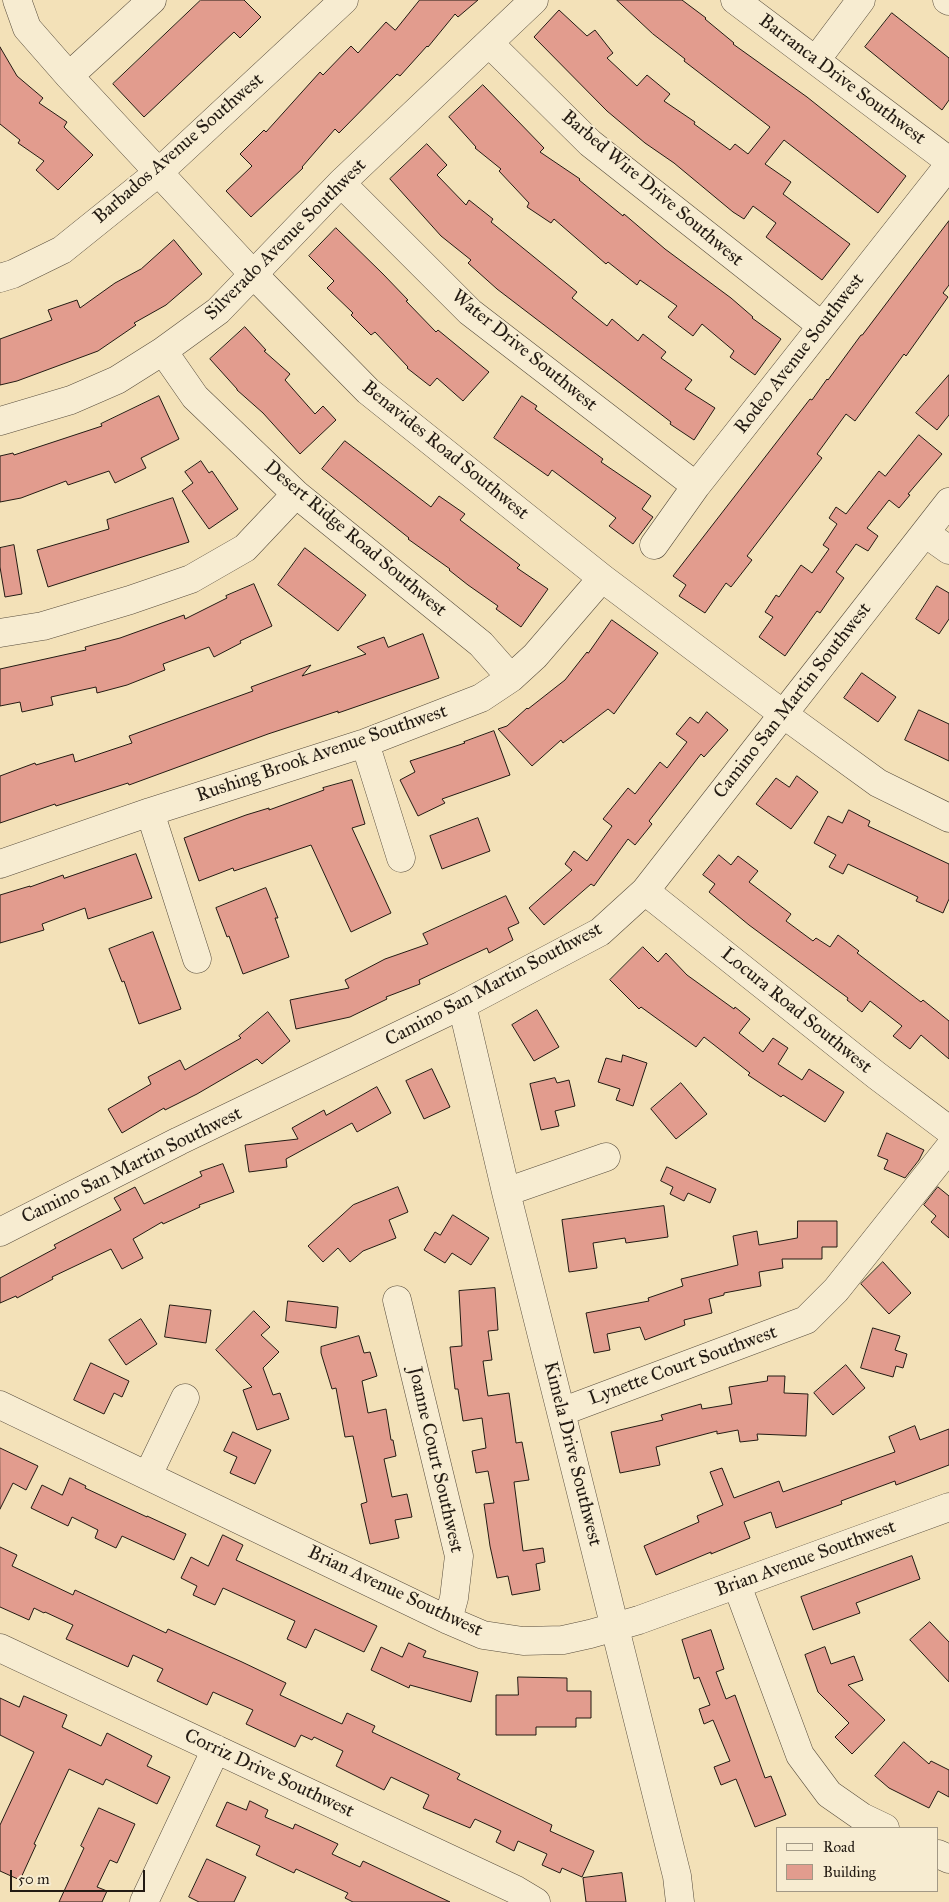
<!DOCTYPE html>
<html>
<head>
<meta charset="utf-8">
<style>
  body { margin:0 }
  #map { position:relative; width:949px; height:1902px; overflow:hidden; background:#f3e1b8; font-family:"IM FELL Great Primer",serif }
  canvas { display:block }
  .legend { position:absolute; left:776px; top:1827px; width:162px; height:65px; box-sizing:border-box; background:#f7ecd1; border:1px solid #a29885; margin:0; padding:6px 9px; list-style:none; font-size:15px; color:#231b13 }
  .legend li { display:flex; align-items:center; gap:10px; height:25px }
  .legend b { width:25px; border:1px solid #a29885 }
  .scale { position:absolute; left:10px; top:1870px; width:135px; height:22px; box-sizing:border-box; border:2px solid #231b13; border-top:0; padding-left:6px; font-size:15px; line-height:18px; white-space:nowrap; color:#231b13; -webkit-text-stroke:4px #f7ecd1; paint-order:stroke }
</style>
</head>
<body>
<div id="map">
<canvas width="949" height="1902"></canvas>
<ul class="legend">
<li><b style="height:6px;background:#f7ecd1"></b>Road</li>
<li><b style="height:14px;background:#e29c8e"></b>Building</li>
</ul>
<div class="scale">50 m</div>
</div>
<script>
const context = document.querySelector('canvas').getContext('2d');
context.lineJoin = 'round';
function fill(path, color) {
  context.fillStyle = color;
  context.fill(path, 'evenodd');
}
function stroke(path, color, width, dash) {
  context.strokeStyle = color;
  context.lineWidth = width;
  context.lineCap = dash ? 'butt' : 'round';
  context.setLineDash(dash || []);
  context.stroke(path);
}
function label(font, color, halo, rows, align = 'center') {
  context.font = font + ' "IM FELL Great Primer",serif';
  context.lineWidth = 4;
  context.setLineDash([]);
  context.textBaseline = 'middle';
  context.strokeStyle = halo;
  context.fillStyle = color;
  for (const [text, x, y, turn = 0] of rows) {
    context.save();
    context.translate(x, y);
    context.rotate((+turn || 0) * Math.PI / 180);
    context.textAlign = isNaN(turn) ? turn : align;
    if (halo) context.strokeText(text, 0, 0);
    context.fillText(text, 0, 0);
    context.restore();
  }
}
const building = new Path2D(`
  M201 0H244L261 17 240 38 234 32 144 117 113 84Z
  M420 0H478L458 17 455 14 428 47 427 46 400 76 397 74 339 133 335 129 302 167 303 168 251 217 226 191 252 166 240 154 264 130 266 132 320 72 323 75 351 46 358 53 386 22 395 30Z
  M617 0H682L706 18 705 19 734 43 733 44 807 97 906 176 878 213 784 140 765 164 791 182 783 194 850 244 822 280 766 237 776 223 753 206 744 219 733 212 674 163 645 143 607 111 534 37 559 10 587 36 595 30 613 53 607 58 637 86 647 75 670 94 664 101 695 122 694 124 730 150 735 144 748 154 770 127 684 61 685 59 653 34Z
  M892 13 949 58V100L942 110 865 47Z
  M0 47 17 76 43 98 39 103 67 122 64 127 93 155 58 190 36 170 44 161 18 143 20 140 0 124Z
  M483 85 544 148 540 152 580 179 579 180 623 216 624 214 665 249 731 298 753 317 752 318 781 339 755 375 730 357 734 351 702 324 693 336 668 317 677 306 640 280 637 285 608 262 606 264 554 219 551 223 527 207 529 203 499 171 501 169 475 148 476 147 449 117Z
  M427 144 447 165 437 175 466 205 469 200 493 219 491 222 577 292 572 298 607 326 612 319 638 341 643 334 666 352 661 358 692 380 685 389 715 408 694 440 670 424 671 422 497 289 468 263 471 260 441 236 390 179Z
  M949 221V285L943 293 948 297 906 356 904 354 855 421 846 414 817 454 822 458 747 556 752 560 731 587 726 583 705 613 679 596 686 585 673 576 810 399 812 400 827 379 828 380 861 335H862Z
  M336 228 383 274 408 300 406 301 436 332 438 330 489 372 463 401 437 378 430 386 407 368 408 367 375 332 371 335 351 315 353 313 327 288 334 281 309 256Z
  M174 240 202 274 166 305 134 323 136 325 98 351 17 381 0 385V339L52 320 48 310 77 300 80 308 115 283 141 269Z
  M245 327 266 350 264 351 290 374 285 380 315 414 323 406 336 420 300 454 263 413 237 390V389L210 359Z
  M949 375V415L937 430 916 413Z
  M159 396 179 439 141 458 146 468 115 483 109 471 68 485 66 481 21 498 0 502V456L13 453 14 455 102 426 101 424Z
  M522 396 537 406 535 409 603 459 601 462 651 496 642 509 653 517 633 544 609 526 616 518 552 470 548 476 494 438Z
  M919 435 942 454 908 494 910 495 899 508 889 500 867 528 878 536 868 551 856 544 836 572 844 578 820 613 817 611 785 656 759 637 773 617 765 612 776 595 779 597 801 565 812 573 829 549 823 545 837 524 829 518 836 507 846 514 879 471 885 476Z
  M345 441 431 507 439 496 465 514 460 520 520 565 517 568 548 589 521 627 496 609 498 606 468 585 449 570 450 569 408 539 409 538 322 469Z
  M201 461 209 473 212 471 238 509 209 529 182 491 193 483 185 472Z
  M173 498 189 542 48 587 37 550 109 529 107 520Z
  M14 545 22 594 5 597 0 567V548Z
  M305 548 366 595 338 631 278 585Z
  M254 584 272 626 240 641 241 643 214 657 209 647 163 664 165 670 127 685 97 693 96 687 51 697 53 705 22 712 20 702 0 706V669L86 650 85 647 120 638 184 615 185 619 227 598 226 596Z
  M937 586 949 593V619L939 634 916 619Z
  M612 620 658 653 614 714 608 709 563 743 561 740 532 766 498 729 507 726 527 708 528 709 565 680 587 652 588 653Z
  M423 634 439 678 338 713V711L268 734 129 785 128 783 56 806 55 804 0 823V776L35 763 36 765 73 754 75 762 132 743 129 736 253 691 251 687 311 665 302 676 366 654 357 647 384 637 388 647Z
  M862 673 896 697 878 722 844 698Z
  M919 710 949 724V761L905 740Z
  M707 712 728 730 704 757 701 754 649 821 652 824 635 845 628 839 594 886 591 884 544 925 529 908 572 870 565 864 574 851 587 861 612 826 603 819 628 788 635 794 660 762 667 768 687 742 676 734 690 717 698 723Z
  M494 731 510 775 442 799 445 803 418 816 400 780 415 772 410 761 465 743 464 742Z
  M797 776 818 792 791 829 756 804 776 778 789 787Z
  M352 780 365 824 352 828 391 913 351 932 311 845 234 871 233 868 199 881 184 838 246 815 269 808V810L324 790 323 788Z
  M849 810 870 821 868 826 949 864V899L943 913 916 901 918 897 848 864 843 874 829 867 836 855 814 843 828 816 842 823Z
  M478 818 490 851 442 869 430 836Z
  M136 854 152 898 88 919 85 908 42 924 44 930 0 943V895L30 886V887L63 875 64 878Z
  M719 855 731 865 738 856 758 871 749 882 791 914 786 921 813 941 816 938 830 947 838 935 859 951 857 953 921 1002 923 1000 949 1021V1059L921 1035 910 1049 893 1036 902 1026 870 1001 862 1012 847 1000 848 998 749 925 709 892 715 884 703 875Z
  M266 888 278 918H275L289 957 243 974 229 936 227 937 216 908Z
  M506 896 519 923 508 928 513 940 489 953 487 948 419 980 420 984 386 997 387 999 350 1017 296 1029 290 1000 349 988 345 980 385 959 428 944 423 934Z
  M153 932 181 1009 139 1024 124 981 122 982 109 949Z
  M643 947 658 962 666 953 687 975 734 1009 735 1007 750 1019 739 1033 763 1052 773 1038 788 1048 778 1064 802 1080 809 1069 844 1092 825 1122 783 1095 781 1097 748 1075 750 1073 704 1037 696 1047 641 1007 639 1009 610 980Z
  M537 1010 559 1047 534 1061 512 1025Z
  M268 1012 290 1041 262 1064 257 1059 197 1094 165 1110 164 1108 122 1133 108 1109 151 1084 148 1077 180 1060 185 1070 241 1038 239 1036Z
  M623 1055 647 1063 633 1106 616 1100 620 1089 598 1082 606 1058 621 1062Z
  M432 1069 450 1107 424 1119 406 1081Z
  M555 1078 557 1083 569 1080 575 1106 555 1111 559 1126 541 1130 530 1084Z
  M681 1083 707 1114 676 1139 651 1109Z
  M377 1087 391 1113 357 1132 352 1123 286 1159 287 1167 249 1172 245 1145 298 1139 292 1128 324 1110 326 1115Z
  M887 1133 924 1150 919 1160 905 1178 884 1169 888 1160 878 1156Z
  M223 1164 234 1192 199 1205 200 1207 163 1224 162 1222 133 1239 143 1258 122 1269 111 1249 52 1277 53 1279 17 1298 16 1296 0 1303V1278L56 1248 54 1245 121 1210 114 1198 135 1187 144 1204 202 1176 200 1172Z
  M667 1167 716 1189 710 1203 688 1193 684 1201 670 1194 673 1187 661 1181Z
  M398 1187 408 1212 389 1220 396 1238 363 1251 350 1262 338 1248 323 1262 308 1246 353 1205Z
  M938 1187 949 1196V1238L931 1222 936 1216 924 1205Z
  M664 1206 668 1237 626 1243 625 1238 593 1243 597 1268 569 1272 562 1220Z
  M453 1215 489 1238 471 1265 452 1253 445 1263 424 1250 435 1232 440 1235Z
  M798 1221H837V1247H822V1259H782L783 1268 759 1272 761 1286 724 1293V1295L709 1299 712 1313 684 1320 685 1325 645 1340 640 1327 607 1334 610 1350 594 1353 586 1313 649 1301 648 1298 683 1286 681 1279 738 1265 733 1236 757 1231 759 1245 797 1238Z
  M883 1262 911 1293 889 1314 861 1284Z
  M495 1288 498 1330 488 1331 492 1360 483 1361 488 1396 509 1393 516 1443 522 1442 529 1480 514 1482 523 1551 543 1548 545 1562 536 1564 540 1590 512 1595 508 1576 497 1578 490 1546 484 1504 494 1503 488 1471 476 1473 472 1451 486 1448 482 1418 463 1421 458 1389H455L450 1347 462 1346 459 1291Z
  M288 1301 338 1307 336 1328 286 1321Z
  M170 1305 211 1310 206 1343 165 1337Z
  M254 1311 270 1327 261 1335 279 1352 263 1368 273 1395 280 1393 289 1419 257 1430 243 1390 252 1387 216 1350Z
  M141 1319 157 1344 126 1365 109 1340Z
  M873 1328 900 1336 895 1350 907 1354 903 1368 896 1366 893 1377 861 1368Z
  M359 1336 364 1353 370 1352 377 1376 362 1381 368 1413 386 1409 391 1440H393L396 1456 384 1459 392 1497 407 1494 412 1517 395 1520 399 1538 370 1544 361 1504 367 1502 353 1436 345 1437 336 1388 332 1389 321 1353V1347Z
  M91 1363 129 1381 122 1397 114 1393 104 1414 74 1400Z
  M846 1365 865 1388 833 1415 814 1393Z
  M768 1376H785L784 1393 808 1394 806 1436 757 1434 758 1440 740 1442 738 1430 717 1434V1431L656 1447 660 1465 620 1473 611 1432 663 1420 661 1415 701 1404 702 1409 732 1404 729 1387 767 1381Z
  M915 1426 920 1440 949 1429V1465L896 1485 895 1481 841 1501 842 1504 776 1528 771 1512 744 1522 750 1538 711 1554V1552L656 1575 644 1546 699 1522 697 1516 723 1505 710 1472 722 1468 734 1498 779 1481 783 1492 895 1452 889 1437Z
  M233 1432 271 1450 255 1484 230 1473 237 1457 224 1451Z
  M0 1448 38 1466 26 1490 13 1483 0 1509Z
  M70 1478 86 1486 85 1488 147 1517V1516L186 1534 174 1560 122 1536 116 1548 95 1538 98 1530 72 1517 68 1526 31 1508 42 1485 62 1495Z
  M223 1535 243 1545 236 1560 377 1626 364 1652 315 1629 306 1648 287 1639 295 1621 223 1588 215 1605 193 1595 197 1586 181 1578 191 1557 208 1566Z
  M0 1547 17 1555 12 1566 73 1595 75 1590 166 1633 168 1629 242 1662 286 1683 280 1695 342 1724 347 1713 375 1726 372 1732 460 1774 457 1779 552 1825 550 1831 594 1851 582 1877 562 1868 560 1873 542 1865 547 1854 518 1841 514 1851 496 1842 501 1831 475 1819 470 1828 423 1808 429 1795 391 1777 384 1790 336 1766 343 1751 314 1737 312 1740 301 1735 295 1747 246 1724 253 1710 213 1692 207 1705 157 1681 163 1669 133 1655 128 1667 66 1639 73 1625 45 1612 44 1613 34 1608 29 1620 0 1607Z
  M912 1556 920 1579 856 1603 860 1613 813 1630 801 1597Z
  M930 1622 949 1642V1682L910 1640Z
  M711 1630 724 1669 716 1672 726 1699 735 1695 765 1778 771 1776 786 1815 755 1827 736 1779 721 1785 714 1767 730 1761 713 1720 704 1724 699 1709 710 1705 699 1677 694 1679 682 1640Z
  M409 1643 426 1651 423 1657 478 1672 471 1702 410 1685 409 1688 371 1670 381 1647 402 1657Z
  M825 1647 831 1664 854 1656 863 1680 848 1685 885 1720 852 1754 835 1737 849 1723 818 1692 805 1655Z
  M518 1677 567 1678V1691H591V1718H576V1727H536V1735H496V1695H518Z
  M24 1696 67 1715 62 1727 101 1746 107 1733 152 1756 147 1766 170 1777 157 1804 106 1779 103 1785 69 1769 34 1844 36 1845 20 1880 0 1871V1825L34 1752 0 1735V1698L19 1707Z
  M904 1742 929 1764 931 1761 949 1770V1797L938 1791 929 1808 889 1788 875 1776Z
  M250 1801 268 1810 265 1817 293 1829 295 1824 338 1844 332 1854 360 1867 363 1861 450 1902H353L345 1898 348 1893 296 1869 294 1873 256 1855 260 1846 216 1826 227 1802 246 1810Z
  M99 1808 135 1824 117 1863 110 1860 97 1887 107 1891 102 1902H59L84 1848 81 1846Z
  M207 1859 246 1877 234 1902H199L189 1897Z
  M622 1873 626 1902H586L583 1878Z`);
const minor = new Path2D(`
  M17 0 27 28 69 76 253 274 368 391 602 578 783 714 878 783 949 818
  M735 0 949 161
  M947 0 949 1
  M489 43 590 143 822 326
  M816 60 861 0
  M69 76 152 0
  M341 183 470 312 696 486
  M0 278 13 274 62 250 159 172 344 0
  M163 351 195 397 296 494 481 644 511 678
  M0 421 71 400 117 380 163 351 218 311 341 183 534 0
  M925 533 949 550
  M654 545 696 486 949 165
  M0 633 43 626 130 600 191 579 245 548 296 494
  M365 743 401 858
  M150 812 197 959
  M0 864 150 812 365 743 481 698 511 678 535 656 602 578
  M645 891 876 1075 949 1130
  M462 1005 506 1192 677 1876 680 1902
  M506 1192 606 1157
  M0 1232 179 1141 462 1005 600 932 645 891 949 502
  M397 1300 459 1556 454 1598 448 1620
  M0 1405 448 1620 483 1635 523 1641 563 1640 590 1634 639 1620 949 1507
  M561 1412 806 1320 836 1290 949 1148
  M148 1475 185 1398
  M737 1585 800 1755 829 1794 862 1817 885 1828
  M0 1648 516 1890 536 1902
  M938 1854 949 1859
  M144 1902 216 1749`);
const streetNames = [
  ["Barranca Drive Southwest",842,80,37],
  ["Barbados Avenue Southwest",179,149,-41],
  ["Barbed Wire Drive Southwest",652,189,40],
  ["Silverado Avenue Southwest",286,240,-45],
  ["Water Drive Southwest",524,351,39],
  ["Rodeo Avenue Southwest",800,354,-52],
  ["Benavides Road Southwest",445,451,39],
  ["Desert Ridge Road Southwest",355,539,40],
  ["Camino San Martin Southwest",793,701,-52],
  ["Rushing Brook Avenue Southwest",322,754,-19],
  ["Camino San Martin Southwest",494,985,-28],
  ["Locura Road Southwest",796,1011,39],
  ["Camino San Martin Southwest",132,1166,-26],
  ["Lynette Court Southwest",683,1366,-20],
  ["Kimela Drive Southwest",572,1454,76],
  ["Joanne Court Southwest",435,1460,77],
  ["Brian Avenue Southwest",806,1559,-20],
  ["Brian Avenue Southwest",395,1592,25],
  ["Corriz Drive Southwest",269,1774,25]
];
fill(building, '#e29c8e');
stroke(building, '#231b13', 1);
stroke(minor, '#574c3c', 29);
stroke(minor, '#f7ecd1', 28);
label('19px', '#231b13', '#f7ecd1', streetNames);
</script>
</body>
</html>
